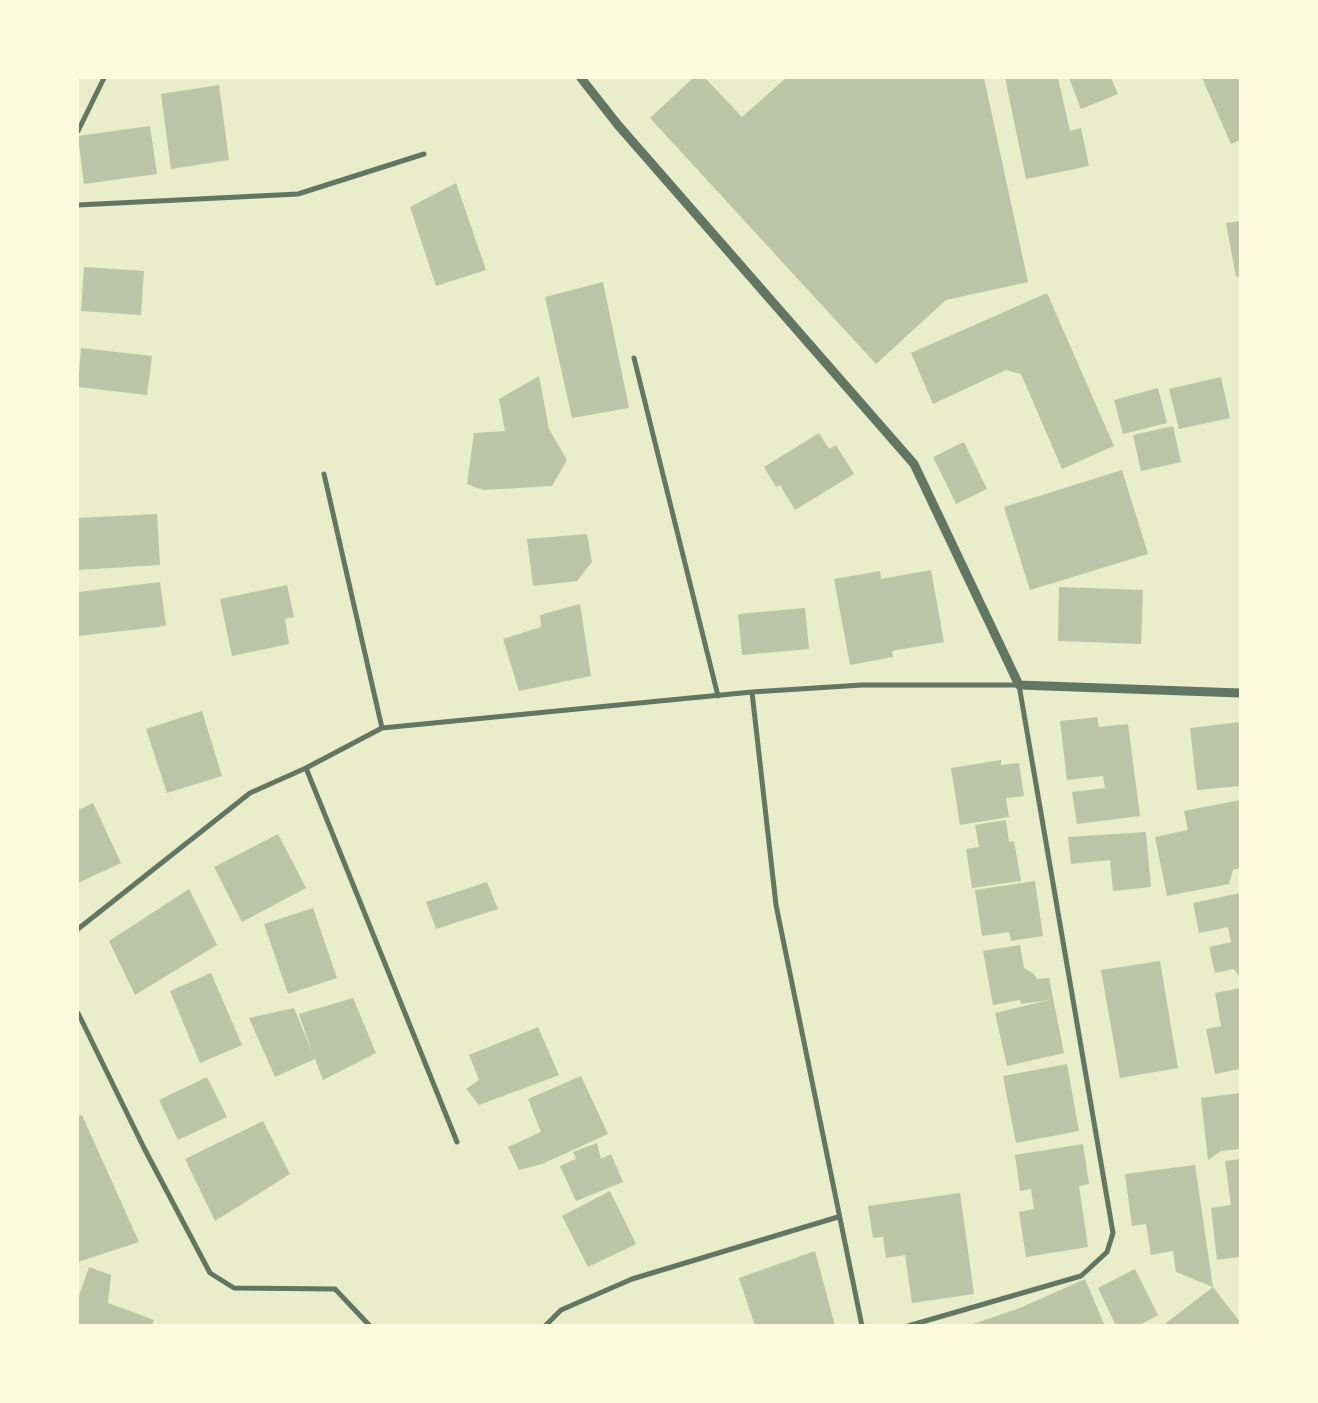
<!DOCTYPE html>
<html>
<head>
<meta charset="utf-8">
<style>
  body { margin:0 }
  #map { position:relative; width:1318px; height:1403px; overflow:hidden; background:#e9edc9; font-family:"Varela Round",sans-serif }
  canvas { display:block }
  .frame { position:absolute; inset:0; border:79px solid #fefae0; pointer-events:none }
</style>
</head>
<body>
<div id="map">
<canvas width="1318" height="1403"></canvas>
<div class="frame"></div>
</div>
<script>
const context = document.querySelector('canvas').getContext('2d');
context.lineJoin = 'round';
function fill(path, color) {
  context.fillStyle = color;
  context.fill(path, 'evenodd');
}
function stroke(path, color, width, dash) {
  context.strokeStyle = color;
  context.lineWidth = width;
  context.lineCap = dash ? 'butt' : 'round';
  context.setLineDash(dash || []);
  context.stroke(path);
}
const building = new Path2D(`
  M693 78H705L742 117 786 78H984L1028 282 946 300 876 364 650 118Z
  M1005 78H1058L1070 131 1081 128 1089 166 1026 179Z
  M1069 78H1111L1118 94 1081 109Z
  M1202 78H1240V140L1231 144Z
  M219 85 229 160 171 169 161 94Z
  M150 126 157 174 84 184 78 136Z
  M456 183 486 270 436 286 410 207Z
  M1240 221V276L1236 277 1226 223Z
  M84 267 144 271 141 315 81 311Z
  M603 282 629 408 572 418 545 297Z
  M1047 293 1114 446 1062 469 1021 374 1006 370 933 404 911 353Z
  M81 348 152 356 147 395 78 387Z
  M539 376 549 429 567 460 552 486 483 490 467 484 474 433 505 431 499 399Z
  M1221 377 1230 418 1179 429 1169 389Z
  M1158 388 1167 423 1123 434 1114 400Z
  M1173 426 1181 462 1141 471 1133 435Z
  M819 433 829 449 836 445 854 474 795 510 780 485 776 487 764 467Z
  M964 442 987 489 956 504 933 457Z
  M1122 470 1148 554 1030 590 1004 507Z
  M157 514 160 565 78 570V518Z
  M587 534 592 562 577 581 533 586 527 539Z
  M931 570 944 642 892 651 893 657 850 665 834 579 880 571 881 579Z
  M160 582 166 626 78 636V592Z
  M287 585 294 617 285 619 289 644 232 656 220 599Z
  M1059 587 1143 590 1141 644 1058 641Z
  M580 604 591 676 519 691 503 639 541 627 540 615Z
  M805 608 809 649 742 655 738 614Z
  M202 711 222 776 167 793 146 729Z
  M1097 717 1099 727 1128 724 1140 816 1077 824 1072 792 1105 788 1103 776 1067 780 1060 721Z
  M1240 722V786L1197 790 1190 728Z
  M1001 760V765L1019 763 1024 796 1006 798 1009 817 960 825 951 768Z
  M1240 800V868L1233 870 1229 884 1167 896 1155 837 1188 830 1184 811Z
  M93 803 121 863 78 883V810Z
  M1006 820 1009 842 1014 841 1021 881 972 888 966 849 979 847 975 825Z
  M1146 832 1151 887 1113 891 1110 860 1071 864 1068 837Z
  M278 834 306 888 242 922 214 867Z
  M1035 881 1043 936 1011 941 1009 932 982 936 975 890Z
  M487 882 498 909 436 929 426 902Z
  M189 889 217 945 135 995 109 941Z
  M1240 893V978L1234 969 1215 973 1209 947 1231 942 1228 927 1199 933 1193 903Z
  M313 908 337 978 288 994 264 924Z
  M1020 945 1024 968 1034 974 1037 979 1049 978 1064 1053 1007 1066 995 1013 1049 1000 1021 1004 1020 1000 993 1005 983 951Z
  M1160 961 1178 1068 1120 1078 1101 970Z
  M211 973 242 1045 200 1063 170 991Z
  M1240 988V1069L1215 1074 1206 1029 1221 1026 1215 993Z
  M353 998 376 1053 323 1080 315 1059 275 1077 249 1018 294 1008 312 1052 299 1014Z
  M538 1027 559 1075 479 1105 466 1089 479 1080 469 1055Z
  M1067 1064 1079 1131 1016 1143 1003 1076Z
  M581 1076 608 1134 542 1164 519 1170 508 1147 541 1132 528 1099Z
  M207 1077 227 1117 178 1140 159 1100Z
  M1240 1093V1149L1221 1151 1208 1160 1201 1098Z
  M82 1115 139 1242 78 1262V1116Z
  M263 1121 290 1174 215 1221 185 1159Z
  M597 1143 601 1159 611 1154 623 1182 576 1201 560 1166 576 1159 573 1152Z
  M1083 1144 1089 1184 1079 1186 1088 1247 1026 1257 1019 1212 1034 1209 1031 1189 1020 1191 1015 1155Z
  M1240 1159V1257L1217 1260 1211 1208 1231 1205 1225 1161Z
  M1195 1165 1213 1287 1176 1272 1173 1251 1151 1255 1146 1224 1132 1226 1125 1174Z
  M610 1191 636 1244 588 1267 562 1216Z
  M960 1193 974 1294 912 1303 905 1255 886 1258 883 1237 873 1238 868 1206Z
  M815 1251 835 1326H755L739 1278Z
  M89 1267 111 1275 108 1303 154 1320 152 1326H78V1299Z
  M1135 1269 1158 1315 1138 1326H1116L1098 1288Z
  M1085 1279 1105 1326H967L1020 1308Z
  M1213 1287 1240 1322V1326H1162Z`);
const minor = new Path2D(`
  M78 131 104 78
  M78 205 298 194 424 154
  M634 358 718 696
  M324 474 382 728
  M752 692 776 905 862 1326
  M306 768 457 1142
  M78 929 250 793 306 768 382 728 752 692 862 685H1019L1113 1233 1107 1252 1081 1276 908 1326
  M78 1013 144 1148 210 1273 234 1288 335 1289 370 1326
  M545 1326 561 1310 632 1279 838 1217`);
const tertiary = new Path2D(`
  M581 78 618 125 914 464 1019 685 1240 693`);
fill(building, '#bcc5a7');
stroke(minor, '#617663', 5);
stroke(tertiary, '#617663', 9);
</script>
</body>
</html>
